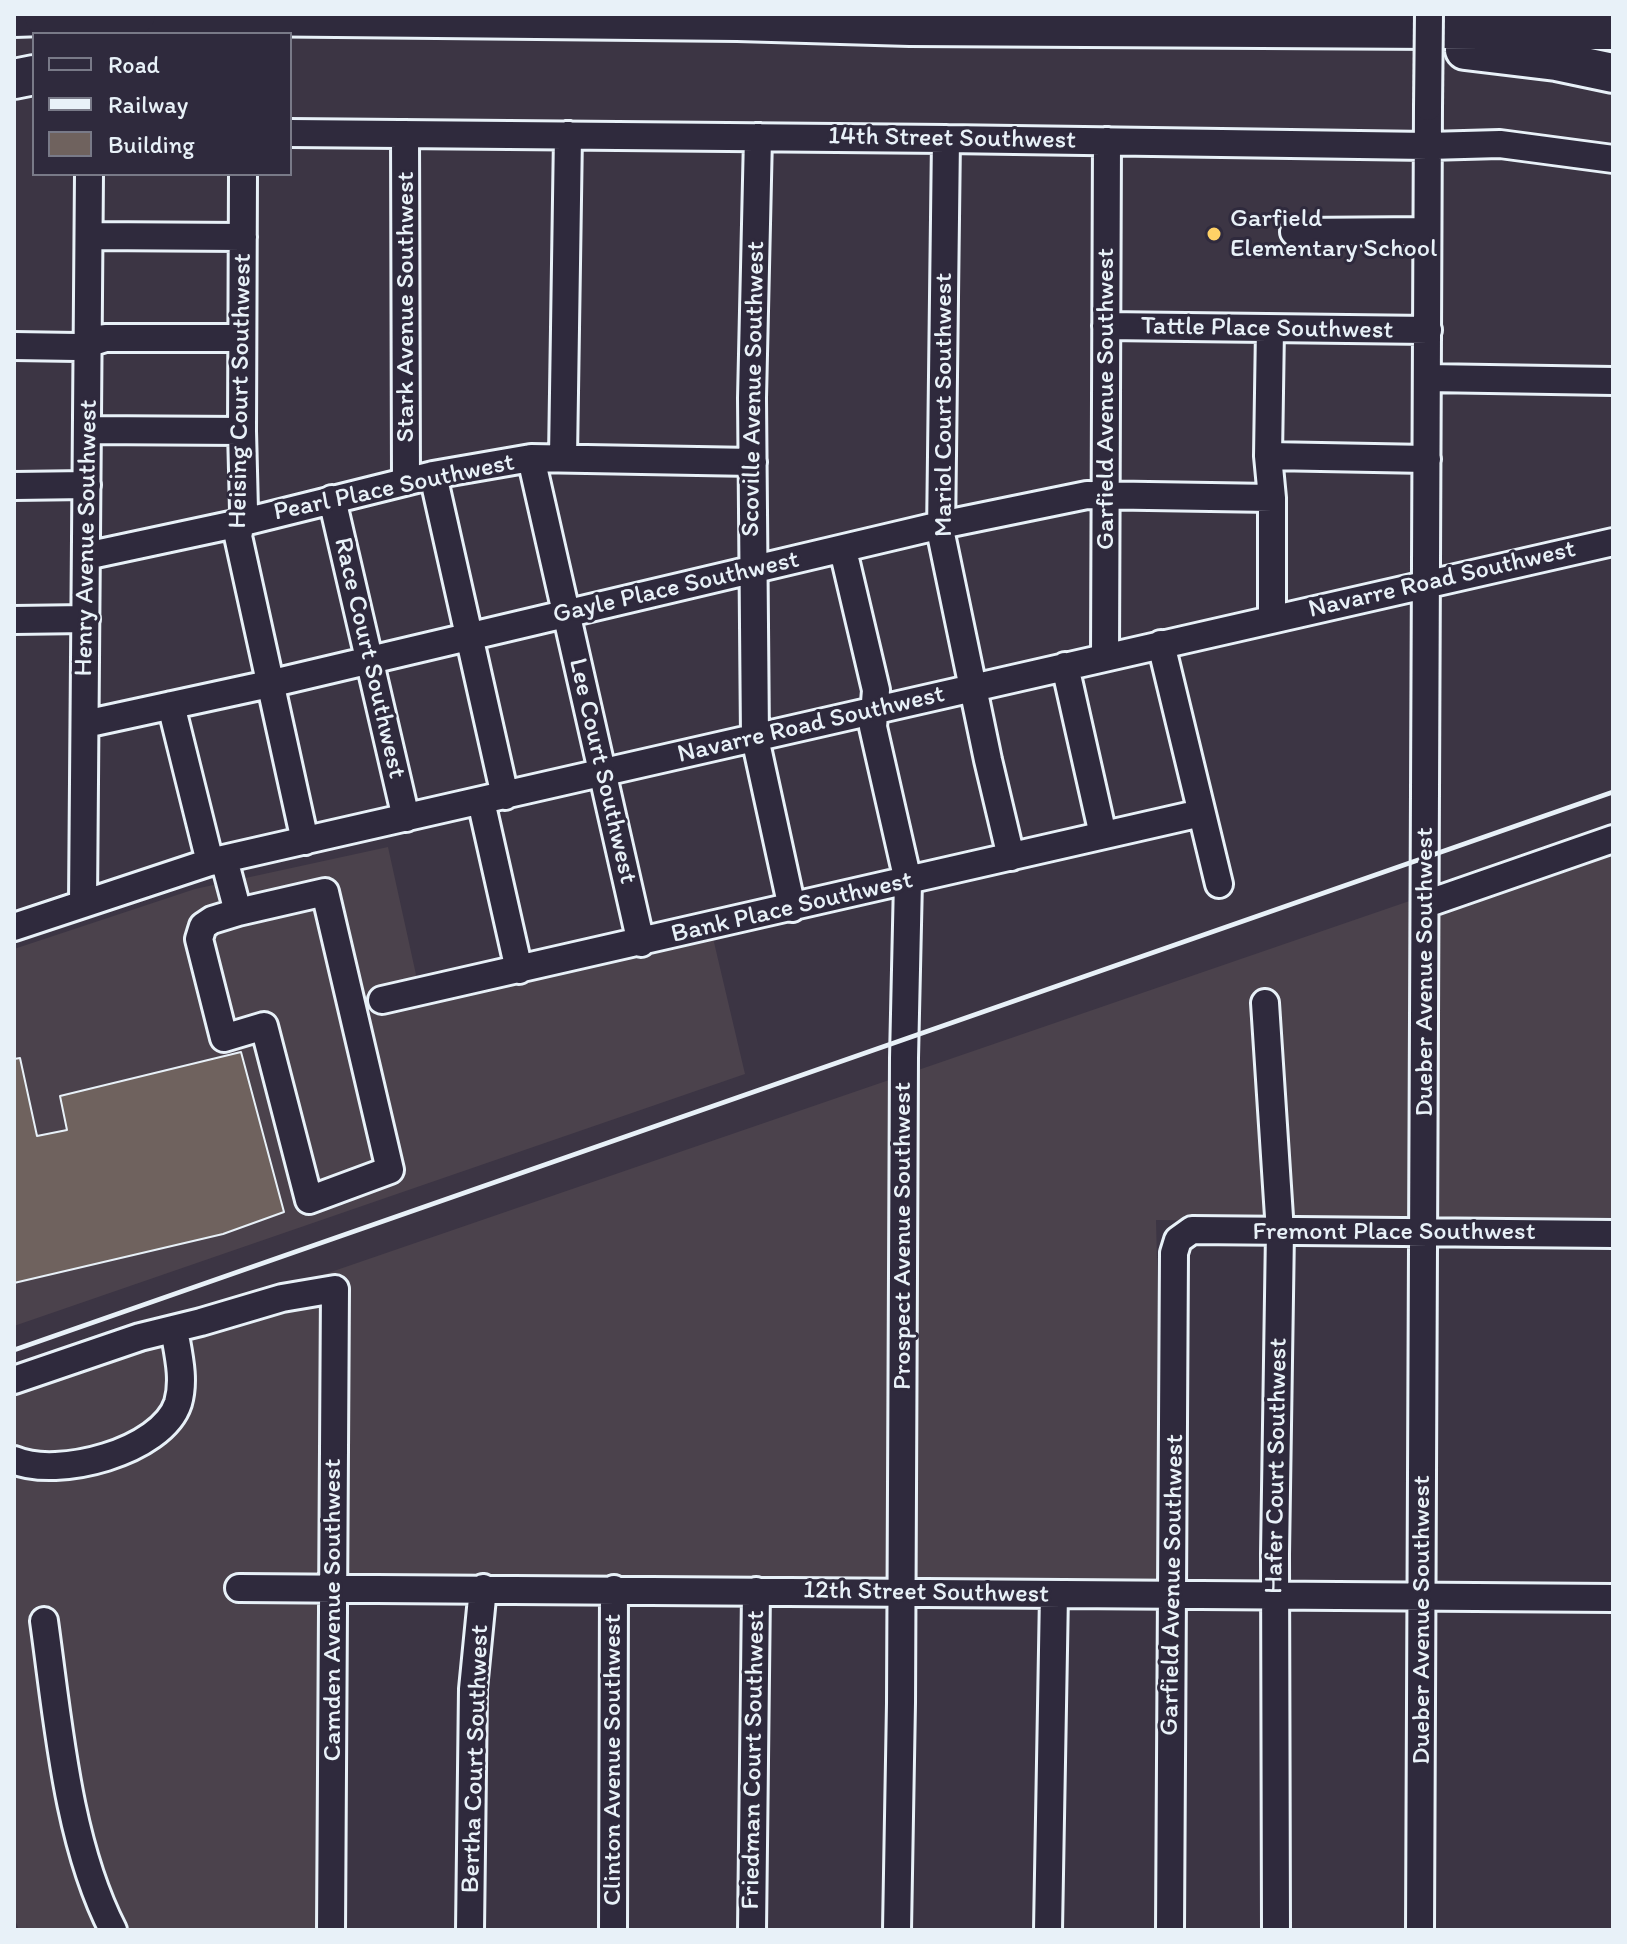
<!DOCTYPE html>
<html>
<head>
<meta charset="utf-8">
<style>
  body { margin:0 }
  #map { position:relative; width:1627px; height:1944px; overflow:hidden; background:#3c3544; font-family:Itim,sans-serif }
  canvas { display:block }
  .frame { position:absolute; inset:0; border:16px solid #e8f1f8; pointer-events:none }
  .legend { position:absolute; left:32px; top:32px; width:260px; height:144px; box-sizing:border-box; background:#2f2a3d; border:2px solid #797a88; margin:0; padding:10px 14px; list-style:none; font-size:24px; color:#e8f1f8 }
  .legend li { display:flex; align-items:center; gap:16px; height:40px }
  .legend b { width:40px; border:2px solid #797a88 }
</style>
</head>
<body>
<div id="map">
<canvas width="1627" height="1944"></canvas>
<div class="frame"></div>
<ul class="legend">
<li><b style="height:10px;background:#2f2a3d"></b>Road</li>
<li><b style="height:10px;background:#e8f1f8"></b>Railway</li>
<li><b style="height:22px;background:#6f625e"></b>Building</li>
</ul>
</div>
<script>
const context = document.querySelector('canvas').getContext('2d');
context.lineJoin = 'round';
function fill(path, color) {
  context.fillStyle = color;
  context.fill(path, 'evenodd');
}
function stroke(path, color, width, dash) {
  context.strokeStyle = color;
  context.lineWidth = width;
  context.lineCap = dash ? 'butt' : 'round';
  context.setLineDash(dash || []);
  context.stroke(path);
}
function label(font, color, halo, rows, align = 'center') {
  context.font = font + ' Itim,sans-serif';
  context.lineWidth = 6;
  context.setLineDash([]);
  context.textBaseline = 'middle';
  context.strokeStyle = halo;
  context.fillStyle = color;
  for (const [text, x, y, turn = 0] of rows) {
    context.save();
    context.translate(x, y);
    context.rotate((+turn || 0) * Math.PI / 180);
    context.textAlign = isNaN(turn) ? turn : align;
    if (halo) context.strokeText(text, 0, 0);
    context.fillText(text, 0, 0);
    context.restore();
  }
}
const built = new Path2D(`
  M1613 831V1226L1156 1220 1165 1586 322 1580 316 1930H19L14 1917V1381Z
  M388 847 422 1002 713 938 745 1074 14 1326V949L195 889Z`);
const building = new Path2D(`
  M241 1052 284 1212 223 1234 14 1283V1059L20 1058 37 1136 67 1130 60 1096Z`);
const minor = new Path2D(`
  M290 133 946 139 1428 146 1500 144 1613 159
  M405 134 406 481
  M758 137 752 398 755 738 792 908
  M946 139 941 534 988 760 1011 857
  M243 174 242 431 244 510 238 536 305 841
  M1294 232 1427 231
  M89 236 243 237
  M1106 326 1428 330
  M1270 329 1268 456 1272 498V618
  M14 346 77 347 105 338H242
  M1427 378 1613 381
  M88 430 242 431
  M1268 456 1427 459
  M563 457 568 135
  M531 458 641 943
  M433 475 505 796
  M14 486 87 485
  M332 499 406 818
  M843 550 876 690 873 727 908 881 904 1058 901 1703 897 1930
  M86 556 240 523 433 475 531 458 753 462
  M14 620 86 619
  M1161 644 1219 884
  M1105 656 1107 141
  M1065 666 1103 835
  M171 705 210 862
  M85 724 269 684 941 525 1087 495 1272 498
  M481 801 519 970
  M224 859 238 912 325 892 390 1170 309 1200 264 1026 224 1038 199 939 203 926 212 920 238 912
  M83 903 89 174
  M1426 904 1613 839
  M14 927 210 862 1613 542
  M382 1000 1201 813
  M1265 1003 1280 1232 1275 1554 1276 1930
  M14 1380 140 1337 201 1322 282 1298 335 1289 331 1930
  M14 1460C57 1479 162 1452 178 1403 185 1379 178 1353 174 1329
  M239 1588 1613 1598
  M44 1621C58 1720 67 1841 113 1930
  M470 1930 473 1689 483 1588
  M613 1930 614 1589
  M752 1930 756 1591
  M1048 1930 1054 1594
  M1170 1930 1174 1253 1178 1240 1192 1230 1613 1234
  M1420 1930 1428 107`);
const highway = new Path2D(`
  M136 15 737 21 910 26 1613 30
  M14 17 44 16
  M1465 50 1556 61 1613 73
  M14 79 34 75`);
const rail = new Path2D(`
  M14 1350 1613 792`);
const minorBridge = new Path2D(`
  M1428 107 1429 14`);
const highwayBridge = new Path2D(`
  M44 16 136 15`);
const markers = [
  [1214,234,8,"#ffd166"]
];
const streetNames = [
  ["14th Street Southwest",952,139,1],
  ["Stark Avenue Southwest",406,307,-90],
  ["Tattle Place Southwest",1267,329,1],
  ["Scoville Avenue Southwest",754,389,-89],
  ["Heising Court Southwest",241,391,-89],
  ["Garfield Avenue Southwest",1106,399,-90],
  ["Mariol Court Southwest",944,405,-90],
  ["Pearl Place Southwest",394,488,-12],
  ["Henry Avenue Southwest",87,538,-89],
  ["Navarre Road Southwest",1442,580,-13],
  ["Gayle Place Southwest",676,588,-13],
  ["Race Court Southwest",369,658,77],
  ["Navarre Road Southwest",811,725,-13],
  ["Lee Court Southwest",602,771,77],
  ["Bank Place Southwest",792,908,-13],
  ["Dueber Avenue Southwest",1425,972,-90],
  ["Fremont Place Southwest",1394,1232],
  ["Prospect Avenue Southwest",903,1236,-90],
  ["Hafer Court Southwest",1277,1466,-89],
  ["Garfield Avenue Southwest",1173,1585,-89],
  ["12th Street Southwest",926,1593,1],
  ["Camden Avenue Southwest",333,1610,-90],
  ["Dueber Avenue Southwest",1422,1620,-90],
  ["Bertha Court Southwest",476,1759,-88],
  ["Clinton Avenue Southwest",613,1760,-90],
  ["Friedman Court Southwest",754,1760,-89]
];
const poiNames = [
  ["Garfield",1230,219],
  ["Elementary School",1230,249]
];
fill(built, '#4b424c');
fill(building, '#6f625e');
stroke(building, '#e8f1f8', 2);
stroke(minor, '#e8f1f8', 32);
stroke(highway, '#e8f1f8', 44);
stroke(minor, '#2f2a3d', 26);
stroke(highway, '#2f2a3d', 38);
stroke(rail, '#e8f1f8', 5);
stroke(minorBridge, '#e8f1f8', 32, []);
stroke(highwayBridge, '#e8f1f8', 44, []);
stroke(minorBridge, '#2f2a3d', 26);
stroke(highwayBridge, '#2f2a3d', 38);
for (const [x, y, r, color] of markers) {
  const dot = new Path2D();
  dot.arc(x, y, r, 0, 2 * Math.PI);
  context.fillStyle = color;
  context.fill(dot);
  stroke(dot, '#2f2a3d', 3);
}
label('26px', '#e8f1f8', '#2f2a3d', streetNames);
label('26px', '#e8f1f8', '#2f2a3d', poiNames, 'left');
</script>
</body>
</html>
